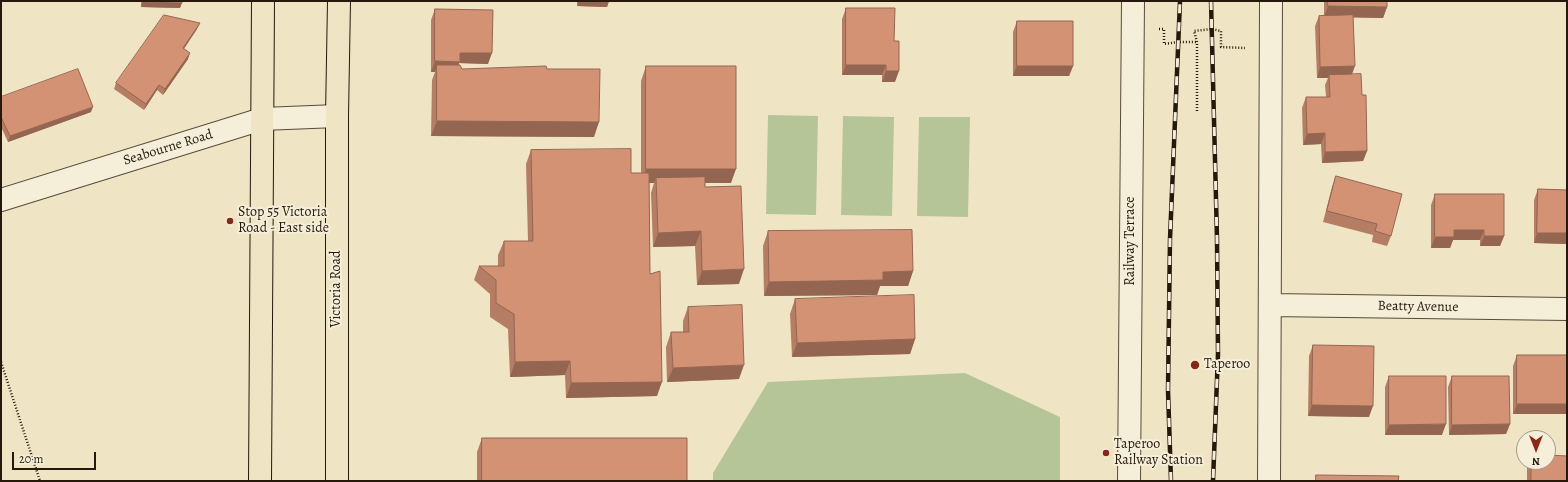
<!DOCTYPE html>
<html>
<head>
<meta charset="utf-8">
<style>
  body { margin:0 }
  #map { position:relative; width:1568px; height:482px; overflow:hidden; background:#efe5c5; font-family:Alegreya,serif }
  canvas { display:block }
  .frame { position:absolute; inset:0; border:2px solid #26180b; pointer-events:none }
  .north { position:absolute; left:1516px; top:430px; width:40px; height:40px; box-sizing:border-box; background:#f5eed9; border:1px solid #a29887; border-radius:50%; rotate:180deg; font-size:11px; font-weight:700; line-height:16px; text-align:center; color:#26180b }
  .north::after { content:''; display:block; margin:auto; width:14px; height:18px; background:#8f2418; clip-path:polygon(50% 0,100% 100%,50% 72%,0 100%) }
  .scale { position:absolute; left:12px; top:452px; width:84px; height:18px; box-sizing:border-box; border:2px solid #26180b; border-top:0; padding-left:5px; font-size:12px; line-height:14px; white-space:nowrap; color:#26180b; -webkit-text-stroke:3px #f5eed9; paint-order:stroke }
</style>
</head>
<body>
<div id="map">
<canvas width="1568" height="482"></canvas>
<div class="frame"></div>
<div class="north">N</div>
<div class="scale">20 m</div>
</div>
<script>
const context = document.querySelector('canvas').getContext('2d');
context.lineJoin = 'round';
function fill(path, color) {
  context.fillStyle = color;
  context.fill(path, 'evenodd');
}
function stroke(path, color, width, dash) {
  context.strokeStyle = color;
  context.lineWidth = width;
  context.lineCap = dash ? 'butt' : 'round';
  context.setLineDash(dash || []);
  context.stroke(path);
}
function label(font, color, halo, rows, align = 'center') {
  context.font = font + ' Alegreya,serif';
  context.lineWidth = 4;
  context.setLineDash([]);
  context.textBaseline = 'middle';
  context.strokeStyle = halo;
  context.fillStyle = color;
  for (const [text, x, y, turn = 0] of rows) {
    context.save();
    context.translate(x, y);
    context.rotate((+turn || 0) * Math.PI / 180);
    context.textAlign = isNaN(turn) ? turn : align;
    if (halo) context.strokeText(text, 0, 0);
    context.fillText(text, 0, 0);
    context.restore();
  }
}
const green = new Path2D(`
  M768 115 818 116 816 215 766 214Z
  M843 116 894 117 892 216 841 215Z
  M919 117H970L968 217 917 216Z
  M965 373 1060 417V481H713V473L768 382Z`);
const path = new Path2D(`
  M1159 29H1164V44L1178 42H1197
  M1197 111V42L1194 31 1212 29 1221 31V47L1245 48
  M1 362 40 481`);
const street = new Path2D(`
  M1 200 262 119 337 116
  M1270 305 1567 309
  M1129 481 1133 1
  M1269 481 1271 1`);
const highway = new Path2D(`
  M260 481 263 1
  M337 481V116L339 1`);
const rail = new Path2D(`
  M1211 1 1217 239 1218 354 1213 481
  M1171 481 1168 390 1170 239 1180 1`);
const wall = new Path2D(`
  M141 1H182L180 8 141 7Z
  M577 1H609L607 7 577 6Z
  M1324 1H1387V7L1383 18 1353 17 1352 74 1362 95 1367 151 1363 161 1322 163 1321 144 1303 145 1302 108 1306 97H1326L1325 85 1328 78H1317L1315 26 1319 16H1324Z
  M846 8 894 41 895 82H882V75H842V19Z
  M435 9 488 64 459 63V65L462 69H547L594 137 431 136 432 80 435 72H431V20Z
  M1017 21 1073 66 1069 76H1013V32Z
  M197 29 184 49 188 59 163 95 157 90 144 110 114 89 116 83Z
  M646 66 731 183H705V187L739 284 697 285 695 246 653 247 651 193 654 183H649L650 274 657 396 566 398 565 375 510 377 508 329 490 317V294L474 280 479 266H498V255L504 241H528L526 164 531 150 631 173H641V81Z
  M1 97 91 112 8 142 1 127Z
  M1336 176 1391 236 1387 246 1372 242 1373 235 1323 222 1332 187Z
  M1538 189 1567 190V244L1534 243V200Z
  M1435 194 1504 236 1500 246H1480V240H1453L1450 248H1431V205Z
  M768 231 913 271 908 286H880L877 295 764 296 763 246Z
  M795 299 915 339 910 354 792 357 790 314Z
  M688 307 739 379 667 382 666 347 671 332H683V321Z
  M1313 345 1369 417 1308 416 1309 356Z
  M1517 355 1567 414H1513V366Z
  M1389 376 1442 435H1385V387Z
  M1452 376 1510 424 1506 434 1449 435 1448 387Z
  M482 438 687 481H477V452Z
  M1529 462H1548L1567 481H1527V466Z`);
const shadedWall = new Path2D(`
  M579 1H609L607 7 577 6Z
  M143 2 182 3 180 8 141 7Z
  M1328 6 1387 7 1383 18 1324 17Z
  M200 23 197 29 180 54 183 48Z
  M190 53 188 59 163 95 165 89Z
  M460 53H492L488 64 459 63 456 72 437 65 435 72H431L435 61Z
  M846 65H886L882 75H842Z
  M1017 66H1073L1069 76H1013Z
  M1355 66 1351 77 1329 75 1328 78H1317L1320 67Z
  M886 71H899L895 82H882Z
  M159 85 157 90 144 110 146 104Z
  M93 107 91 112 8 142 10 136Z
  M437 121 599 122 594 137 431 136Z
  M1325 133 1321 144 1303 145 1307 134Z
  M1367 151 1363 161 1322 163 1325 152Z
  M646 169H736L731 183H656V178L654 183H641Z
  M1454 230H1484L1480 240H1453L1450 248H1431L1435 237Z
  M701 231 695 246 653 247 658 233Z
  M1537 233H1567V244L1534 243Z
  M1484 236H1504L1500 246H1480Z
  M744 269 739 284 697 285 702 271Z
  M913 271 908 286H880L877 295 764 296 769 282 883 272Z
  M915 339 910 354 792 357 797 343Z
  M570 361 565 375 510 377 515 362Z
  M744 365 739 379 667 382 673 368Z
  M662 382 657 396 566 398 571 383Z
  M1517 404H1567V414H1513Z
  M1312 405 1373 406 1369 417 1308 416Z
  M1446 424 1442 435H1385L1389 425Z
  M1510 424 1506 434 1449 435 1452 425Z`);
const building = new Path2D(`
  M143 1H182V3L143 2Z
  M1328 1H1387V7L1328 6Z
  M846 8H895L894 41H899V71H886V65H846Z
  M435 9 493 10 492 53H460V62L435 61Z
  M164 15 200 23 183 48 190 53 165 89 159 85 146 104 116 83Z
  M1353 15 1355 66 1320 67 1319 16Z
  M1017 21H1073V66H1017Z
  M437 65H460L462 69 546 66 547 69H600L599 122 437 121Z
  M646 66H736V169H646Z
  M78 69 93 107 10 136 1 117V97Z
  M1361 74 1362 95H1366L1367 151 1325 152V133L1307 134 1306 97H1330L1329 75Z
  M631 149V173H649L650 274 660 271 662 382 571 383 570 361 515 362 514 314 496 303V280L479 266H504V241H533L531 150Z
  M1336 176 1402 194 1391 236 1375 231 1377 224 1327 211Z
  M705 177V187L741 186 744 269 702 271 701 231 658 233 656 178Z
  M1538 189 1567 190V233H1537Z
  M1435 194H1504V236H1484V230H1454V237H1435Z
  M912 230 913 271 883 272V280L769 282 768 231Z
  M914 295 915 339 797 343 795 299Z
  M742 305 744 365 673 368 671 332H689L688 307Z
  M1313 345 1374 346 1373 406 1312 405Z
  M1517 355H1567V404H1517Z
  M1389 376H1446V424L1389 425Z
  M1452 376H1509L1510 424 1452 425Z
  M482 438H687V481H482Z
  M1548 455 1567 456V481H1531V462H1548Z
  M1316 475 1399 476 1398 481H1316Z`);
const markers = [
  [230,221,4,"#8f2418"],
  [1195,365,5,"#8f2418"],
  [1106,453,4,"#8f2418"]
];
const streetNames = [
  ["Seabourne Road",168,148,-17],
  ["Railway Terrace",1131,241,-90],
  ["Victoria Road",337,289,-90],
  ["Beatty Avenue",1418,307,1]
];
const poiNames = [
  ["Stop 55 Victoria",238,213],
  ["Road - East side",238,229],
  ["Taperoo",1204,365],
  ["Taperoo",1114,445],
  ["Railway Station",1114,461]
];
fill(green, '#b6c597');
stroke(street, '#584b3a', 24);
stroke(highway, '#26180b', 24);
stroke(path, '#26180b', 2.5, [1, 2]);
stroke(street, '#f5eed9', 22);
stroke(highway, '#efe5c5', 22);
stroke(rail, '#26180b', 4.5);
stroke(rail, '#f5eed9', 3, [9]);
fill(wall, '#b57e64');
fill(shadedWall, '#946651');
fill(building, '#d39274');
stroke(building, '#946651', 1);
for (const [x, y, r, color] of markers) {
  const dot = new Path2D();
  dot.arc(x, y, r, 0, 2 * Math.PI);
  context.fillStyle = color;
  context.fill(dot);
  stroke(dot, '#f5eed9', 1.5);
}
label('14px', '#26180b', '#f5eed9', streetNames);
label('14px', '#26180b', '#f5eed9', poiNames, 'left');
</script>
</body>
</html>
